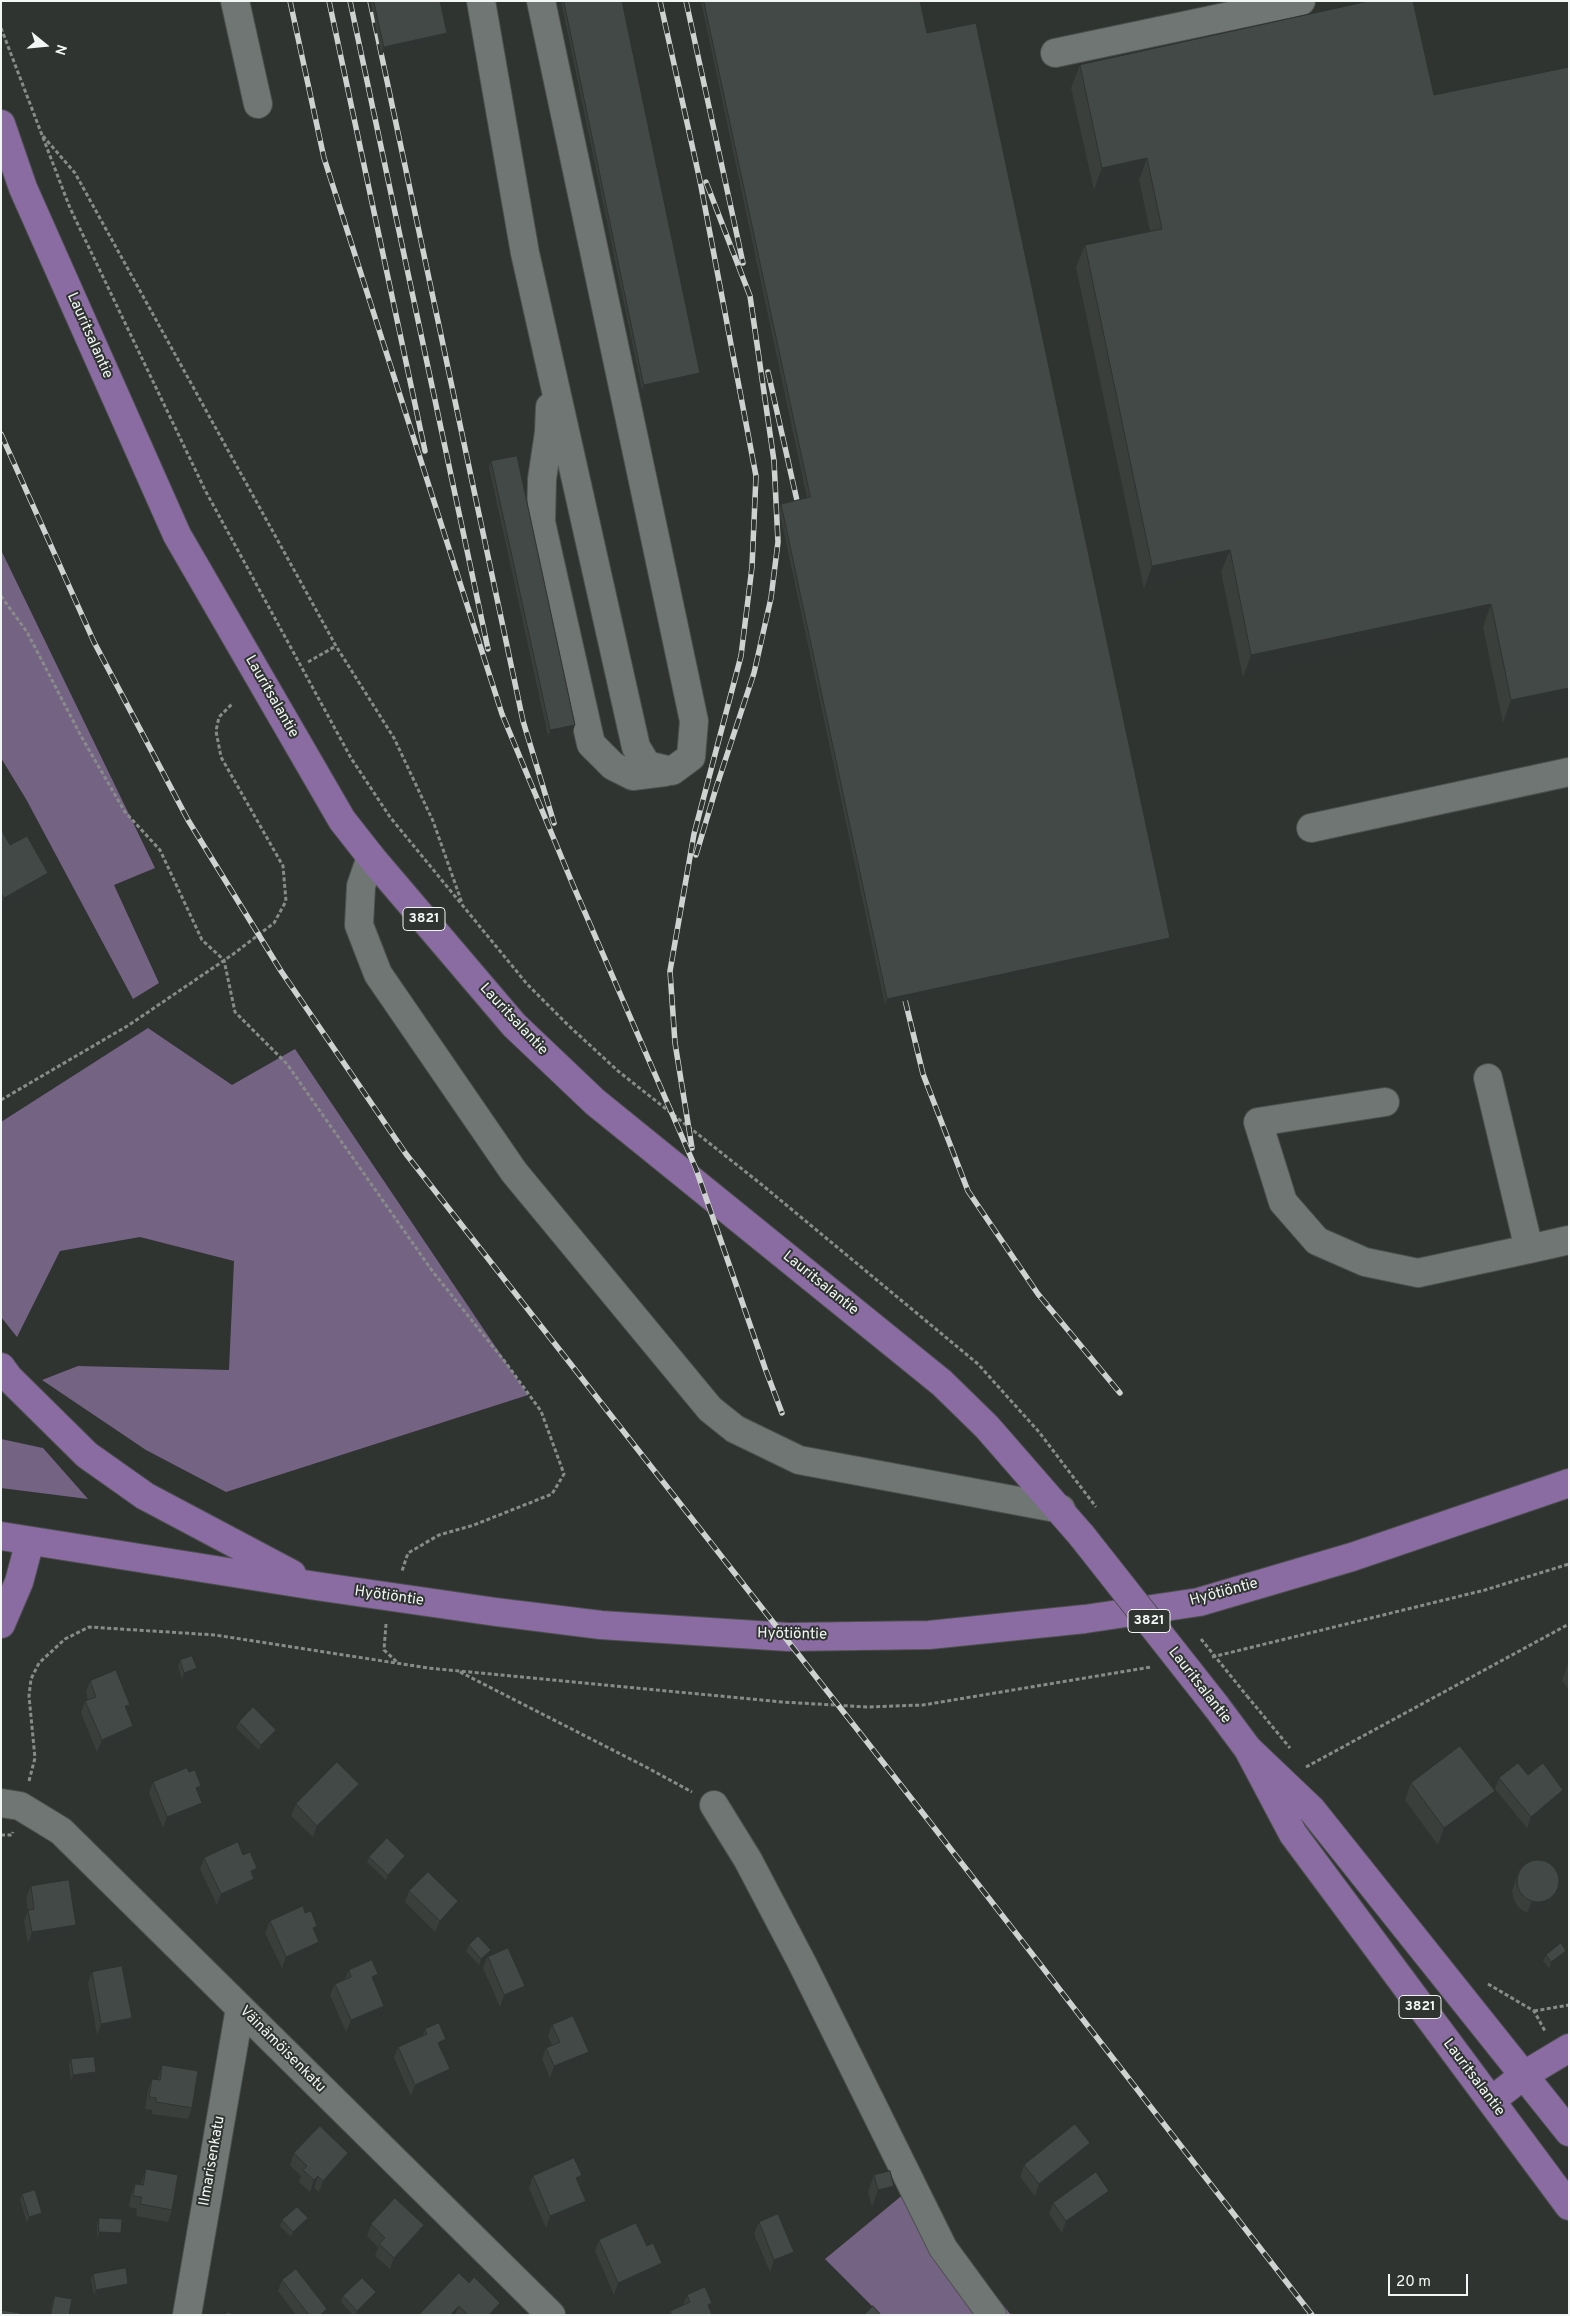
<!DOCTYPE html>
<html>
<head>
<meta charset="utf-8">
<style>
  body { margin:0 }
  #map { position:relative; width:1570px; height:2316px; overflow:hidden; background:#2f3431; font-family:Overpass,sans-serif }
  canvas { display:block }
  .frame { position:absolute; inset:0; border:2px solid #f2f6f4; pointer-events:none }
  .north { position:absolute; left:20px; top:20px; width:50px; height:50px; -webkit-text-stroke:4px #2f3431; paint-order:stroke; rotate:107deg; font-size:14px; font-weight:700; line-height:20px; text-align:center; color:#f2f6f4 }
  .north::after { content:''; display:block; margin:auto; width:18px; height:22px; background:#f2f6f4; clip-path:polygon(50% 0,100% 100%,50% 72%,0 100%) }
  .scale { position:absolute; left:1388px; top:2274px; width:80px; height:22px; box-sizing:border-box; border:2px solid #f2f6f4; border-top:0; padding-left:6px; font-size:15px; line-height:18px; white-space:nowrap; color:#f2f6f4; -webkit-text-stroke:4px #2f3431; paint-order:stroke }
</style>
</head>
<body>
<div id="map">
<canvas width="1570" height="2316"></canvas>
<div class="frame"></div>
<div class="north">N</div>
<div class="scale">20 m</div>
</div>
<script>
const context = document.querySelector('canvas').getContext('2d');
context.lineJoin = 'round';
function fill(path, color) {
  context.fillStyle = color;
  context.fill(path, 'evenodd');
}
function stroke(path, color, width, dash) {
  context.strokeStyle = color;
  context.lineWidth = width;
  context.lineCap = dash ? 'butt' : 'round';
  context.setLineDash(dash || []);
  context.stroke(path);
}
function label(font, color, halo, rows, align = 'center') {
  context.font = font + ' Overpass,sans-serif';
  context.lineWidth = 4;
  context.setLineDash([]);
  context.textBaseline = 'middle';
  context.strokeStyle = halo;
  context.fillStyle = color;
  for (const [text, x, y, turn = 0] of rows) {
    context.save();
    context.translate(x, y);
    context.rotate((+turn || 0) * Math.PI / 180);
    context.textAlign = isNaN(turn) ? turn : align;
    if (halo) context.strokeText(text, 0, 0);
    context.fillText(text, 0, 0);
    context.restore();
  }
}
const forest = new Path2D(`
  M1 550 155 868 114 885 159 983 133 999 26 799 1 758Z
  M148 1028 232 1085 295 1049 528 1395 226 1492 146 1450 42 1380 78 1366 229 1370 234 1261 140 1237 60 1251 17 1337 1 1317V1122Z
  M1 1439 43 1448 88 1499 1 1488Z
  M911 2188 1011 2315H881L825 2259Z`);
const path = new Path2D(`
  M1 28 70 208 205 490 351 758 390 817 527 984 569 1026 618 1071 761 1184 978 1364 1039 1432 1096 1507
  M43 136 75 173 336 646 394 738 433 821 462 903
  M1 596 27 632 81 736 125 812 160 850 202 940 224 960 235 1012 287 1064 433 1272 506 1363 541 1411 564 1474 552 1494 474 1525 439 1535 408 1553 402 1571
  M308 662 336 646
  M1 1100 129 1025 232 955 274 923 286 901 283 866 221 757 216 731 219 717 232 704
  M386 1624 384 1650 397 1662
  M1212 1657 1485 1590 1569 1564
  M460 1672 646 1767 692 1792
  M1247 1696 1290 1748
  M1306 1767 1569 1624
  M29 1781 35 1758 29 1696 31 1679 39 1663 65 1639 89 1627 215 1635 428 1668 782 1702 867 1707 923 1705 1151 1667
  M1 1835H12L13 1832
  M1488 1984 1534 2011 1545 2031
  M1534 2011 1569 2005`);
const minor = new Path2D(`
  M235 1 258 104
  M481 1 525 253 636 747 647 765 672 771 691 757 694 721 541 1
  M1055 53 1301 1
  M550 407 549 432 542 479 541 522 591 744 613 766 633 776 665 772
  M1311 828 1569 772
  M371 857 361 886 359 925 378 974 514 1172 710 1409 735 1429 799 1460 1061 1509
  M1488 1078 1529 1249 1569 1240
  M1385 1102 1258 1122 1283 1202 1317 1241 1365 1262 1418 1273 1529 1249
  M1 1803 20 1806 61 1831 551 2315
  M714 1805 748 1860 802 1963 943 2248 992 2315
  M187 2315 240 2008`);
const major = new Path2D(`
  M1 124 23 188 177 535 342 820 371 857 514 1025 595 1102 942 1383 987 1427 1082 1536
  M1 1367 9 1378 87 1455 145 1496 292 1574
  M1 1536 316 1586 496 1612 601 1625 788 1637 929 1635 1085 1619 1199 1602 1352 1557 1569 1483
  M1 1624 19 1582 30 1541
  M1216 1706 1248 1749 1312 1810 1569 2132
  M1248 1749 1293 1834 1569 2206
  M1491 2101 1524 2075 1569 2048`);
const rail = new Path2D(`
  M290 1 324 158 502 714 573 885 696 1169 765 1368 782 1413
  M329 1 425 451
  M350 1 488 649
  M370 1 523 721 554 823
  M660 1 700 181 756 476 752 567 741 656 694 834 670 971 675 1043 692 1148
  M686 1 743 263
  M768 372 798 505
  M1 434 94 642 188 820 281 971 406 1154 929 1821 1312 2315
  M696 855 716 788 754 673 771 598 778 542 774 461 750 296 706 182
  M905 1000 923 1074 968 1191 1038 1294 1120 1393`);
const pathBridge = new Path2D(`
  M1201 1639 1247 1696`);
const majorBridge = new Path2D(`
  M1082 1536 1216 1706`);
const wall = new Path2D(`
  M371 1H440L447 33 445 38 381 53Z
  M561 1H622L698 379 642 390Z
  M701 1H920L927 33 1168 944 885 1005 779 509 781 504 807 498Z
  M1080 65 1434 95 1569 67V709L1503 723 1483 627 1243 677 1221 572 1144 589 1076 267 1085 245 1150 231 1139 180 1094 190 1071 88Z
  M491 461 573 731 548 736 489 467Z
  M1 829 10 845 48 873 42 890 1 914Z
  M180 1660 195 1674 182 1679 178 1666Z
  M1569 1661V1690L1562 1681Z
  M90 1681 130 1705 127 1712 133 1726 129 1738 97 1752 81 1713 85 1701 88 1700 86 1692Z
  M239 1722 276 1730 274 1735 259 1750 236 1728Z
  M1528 1775 1559 1801 1527 1828 1495 1789 1499 1778Z
  M153 1782 201 1786 198 1794 197 1814 163 1828 149 1793Z
  M1411 1783 1488 1808 1438 1845 1405 1800Z
  M354 1795 313 1837 291 1816 296 1804Z
  M243 1855 257 1868 250 1890 217 1905 200 1869 204 1858Z
  M369 1857 403 1862 386 1880 367 1862Z
  M1519 1870 1557 1892 1553 1903 1546 1910 1537 1913H1527L1519 1908 1514 1900 1512 1891Z
  M31 1886 72 1937 28 1944 24 1921 28 1910 26 1898Z
  M409 1891 458 1901 454 1913 435 1932 405 1902Z
  M305 1913 317 1926 315 1932 319 1942 315 1953 282 1968 265 1933 270 1921Z
  M469 1945 489 1956 525 1986 520 1998 500 2007 483 1968 487 1957 479 1965 466 1951Z
  M1566 1951 1564 1956 1549 1968 1543 1961 1546 1955Z
  M349 1970 378 1974 375 1983 380 2017 346 2032 330 1995 335 1984 345 1979Z
  M92 1972 132 2018 127 2030 97 2035 88 1983Z
  M552 2025 585 2063 550 2078 542 2059 546 2048 552 2045 548 2036Z
  M425 2029 450 2069 445 2080 411 2096 394 2058 398 2047 423 2036Z
  M71 2059 96 2072 94 2078 71 2081 69 2065Z
  M162 2065 192 2108 188 2119 152 2114V2110L145 2109 148 2090 152 2079 158 2080Z
  M1090 2143 1086 2154 1035 2196 1020 2177 1024 2165Z
  M294 2153H348L344 2165 319 2192 314 2188 310 2192 299 2182 301 2176 290 2165Z
  M146 2169 172 2210 168 2222 136 2216 137 2209 129 2207 131 2195 135 2184H141Z
  M582 2175 579 2184 582 2212 546 2228 529 2188 533 2176Z
  M874 2175 894 2186 888 2203 872 2207 868 2192Z
  M22 2194 42 2213 40 2219 27 2223 20 2200Z
  M1104 2202 1062 2233 1049 2214 1053 2203Z
  M99 2218 119 2238H97V2224Z
  M282 2220 306 2224 291 2237 280 2226Z
  M759 2222 794 2252 790 2264 770 2272 754 2234Z
  M371 2224 420 2237 390 2269 375 2256 378 2247 367 2236Z
  M599 2240 647 2246 662 2263 658 2275 614 2295 595 2251Z
  M459 2273 496 2314V2315H419Z
  M93 2274 126 2290 94 2296 91 2279Z
  M282 2280 327 2309 325 2315H296L278 2291Z
  M687 2295 710 2309 712 2315H669L670 2311 683 2305Z
  M55 2296 69 2315H50L52 2302Z
  M343 2296 374 2298 356 2315H353L341 2302Z`);
const shadedWall = new Path2D(`
  M447 33 445 38 381 53 384 47Z
  M1147 158 1139 180 1094 190 1102 168Z
  M700 373 698 379 642 390 644 385Z
  M1230 550 1221 572 1144 589 1152 566Z
  M1491 604 1483 627 1243 677 1251 655Z
  M1569 688V709L1503 723 1511 700Z
  M575 725 573 731 548 736 550 730Z
  M48 873 42 890 1 914V906L4 898Z
  M1170 938 1168 944 885 1005 887 999Z
  M197 1668 195 1674 182 1679 184 1673Z
  M130 1705 126 1716 125 1706Z
  M133 1726 129 1738 97 1752 102 1740Z
  M276 1730 274 1735 259 1750 261 1745Z
  M359 1784 354 1795 313 1837 317 1826Z
  M201 1786 197 1797 196 1788Z
  M1563 1790 1559 1801 1527 1828 1531 1817Z
  M1495 1791 1488 1808 1438 1845 1444 1828Z
  M202 1803 197 1814 163 1828 167 1817Z
  M405 1856 403 1862 386 1880 388 1875Z
  M257 1868 250 1890 217 1905 221 1894 251 1871Z
  M1557 1892 1553 1903 1546 1910 1537 1913H1527L1532 1901Z
  M458 1901 454 1913 435 1932 440 1921Z
  M76 1925 72 1937 28 1944 32 1932Z
  M317 1926 313 1937V1928Z
  M319 1942 315 1953 282 1968 286 1957Z
  M491 1950 489 1956 479 1965 481 1959Z
  M1566 1951 1564 1956 1549 1968 1551 1962Z
  M378 1974 374 1986 372 1977Z
  M525 1986 520 1998 500 2007 504 1995Z
  M384 2006 380 2017 346 2032 351 2020Z
  M132 2018 127 2030 97 2035 101 2024Z
  M446 2039 442 2051 438 2043Z
  M589 2052 585 2063 550 2078 554 2066Z
  M450 2069 445 2080 411 2096 415 2085Z
  M96 2072 94 2078 71 2081 73 2075Z
  M1090 2143 1086 2154 1035 2196 1039 2184Z
  M348 2153 344 2165 319 2192 323 2181Z
  M582 2175 578 2187 576 2178Z
  M318 2176 314 2188 310 2192 314 2180Z
  M894 2186 888 2203 872 2207 878 2190Z
  M1109 2191 1104 2202 1062 2233 1066 2221Z
  M586 2201 582 2212 546 2228 550 2216Z
  M42 2213 40 2219 27 2223 29 2217Z
  M308 2218 306 2224 291 2237 293 2232Z
  M424 2225 420 2237 390 2269 394 2258Z
  M99 2232 121 2233 119 2238H97Z
  M794 2252 790 2264 770 2272 774 2260Z
  M662 2263 658 2275 614 2295 618 2283Z
  M128 2284 126 2290 94 2296 96 2290Z
  M376 2292 374 2298 356 2315H355L357 2311Z
  M500 2303 496 2314 489 2315Z
  M459 2306 455 2315H450Z
  M327 2309 325 2315H320Z`);
const building = new Path2D(`
  M374 1H440L447 33 384 47Z
  M564 1H622L700 373 644 385Z
  M704 1H920L927 33 976 23 1170 938 887 999 781 504 810 497Z
  M1369 1H1413L1434 95 1569 67V688L1511 700 1491 604 1251 655 1230 550 1152 566 1085 245 1162 229 1147 158 1102 168 1080 65Z
  M517 456 575 725 550 730 491 461Z
  M1 829 10 845 27 836 48 873 4 898 1 894Z
  M192 1656 197 1668 184 1673 180 1660Z
  M116 1670 130 1705 125 1706 133 1726 102 1740 85 1701 96 1697 90 1681Z
  M253 1707 276 1730 261 1745 239 1722Z
  M1460 1746 1495 1791 1444 1828 1411 1783Z
  M337 1762 359 1784 317 1826 296 1804Z
  M1518 1763 1528 1775 1543 1763 1563 1790 1531 1817 1499 1778Z
  M187 1768 189 1772 195 1770 201 1786 196 1788 202 1803 167 1817 153 1782Z
  M387 1838 405 1856 388 1875 369 1857Z
  M238 1842 243 1855 250 1852 257 1868 251 1871 254 1879 221 1894 204 1858Z
  M1517 1881a21 21 0 1 1 42 0a21 21 0 1 1-42 0Z
  M428 1872 458 1901 440 1921 409 1891Z
  M69 1880 76 1925 32 1932 28 1910 34 1909 31 1886Z
  M303 1906 305 1913 311 1911 317 1926 313 1928 319 1942 286 1957 270 1921Z
  M478 1936 491 1950 481 1959 469 1945Z
  M1561 1943 1566 1951 1551 1962 1546 1955Z
  M508 1948 525 1986 504 1995 488 1957Z
  M372 1960 378 1974 372 1977 384 2006 351 2020 335 1984 351 1977 349 1970Z
  M122 1966 132 2018 101 2024 92 1972Z
  M573 2016 589 2052 554 2066 546 2048 560 2042 552 2025Z
  M439 2023 446 2039 438 2043 450 2069 415 2085 398 2047 427 2034 425 2029Z
  M94 2057 96 2072 73 2075 71 2059Z
  M162 2065 198 2071 192 2108 156 2102V2098L149 2097 152 2079 160 2080Z
  M1075 2124 1090 2143 1039 2184 1024 2165Z
  M320 2126 348 2153 323 2181 318 2176 314 2180 303 2170 307 2166 294 2153Z
  M574 2158 582 2175 576 2178 586 2201 550 2216 533 2176Z
  M146 2169 178 2175 172 2210 140 2204 142 2197 133 2196 135 2184 143 2185Z
  M890 2171 894 2186 878 2190 874 2175Z
  M1096 2172 1109 2191 1066 2221 1053 2203Z
  M35 2190 42 2213 29 2217 22 2194Z
  M395 2198 424 2225 394 2258 379 2244 385 2238 371 2224Z
  M297 2207 308 2218 293 2232 282 2220Z
  M778 2214 794 2252 774 2260 759 2222Z
  M99 2218 122 2219 121 2233 99 2232Z
  M636 2223 647 2246 653 2243 662 2263 618 2283 599 2240Z
  M126 2268 128 2284 96 2290 93 2274Z
  M296 2269 327 2309 320 2315H309L282 2280Z
  M459 2273 469 2283 474 2277 500 2303 489 2315H468L459 2306 450 2315H419Z
  M362 2278 376 2292 357 2311 343 2296Z
  M705 2287 712 2303 708 2305 712 2315H672L670 2311 690 2302 687 2295Z
  M55 2296 72 2299 69 2315H51Z
  M873 2306 881 2315H864Z
  M1 2310 20 2313 19 2315H1Z
  M227 2312 238 2315H226Z`);
const shields = [
  [424,919,42],
  [1149,1621,42],
  [1420,2007,42]
];
const shieldNames = [
  ["3821",424,919],
  ["3821",1149,1621],
  ["3821",1420,2007]
];
const streetNames = [
  ["Lauritsalantie",89,336,66],
  ["Lauritsalantie",271,697,60],
  ["Lauritsalantie",513,1020,47],
  ["Lauritsalantie",820,1284,39],
  ["Hyötiöntie",1224,1593,-15],
  ["Hyötiöntie",389,1597,8],
  ["Hyötiöntie",792,1635,1],
  ["Lauritsalantie",1199,1686,52],
  ["Väinämöisenkatu",282,2050,45],
  ["Lauritsalantie",1473,2078,53],
  ["Ilmarisenkatu",213,2161,-80]
];
fill(forest, '#756383');
stroke(minor, '#4c504e', 30);
stroke(major, '#4c504e', 30);
stroke(path, '#878c89', 3, [4, 2.5]);
stroke(minor, '#707673', 28);
stroke(major, '#8a6ba2', 28);
stroke(rail, '#ced2d0', 5.5);
stroke(rail, '#2f3431', 4, [11]);
stroke(majorBridge, '#4c504e', 30, []);
stroke(pathBridge, '#878c89', 3, [4, 2.5]);
stroke(majorBridge, '#8a6ba2', 28);
fill(wall, '#3a3f3c');
fill(shadedWall, '#2f3331');
fill(building, '#434946');
stroke(building, '#2f3331', 1);
for (const [x, y, w] of shields) {
  const box = new Path2D();
  box.roundRect(x - w / 2, y - 11.5, w, 23, 4);
  context.fillStyle = '#2f3431';
  context.fill(box);
  stroke(box, '#f2f6f4', 1);
}
label('bold 14px', '#f2f6f4', null, shieldNames);
label('15px', '#f2f6f4', '#2f3431', streetNames);
</script>
</body>
</html>
